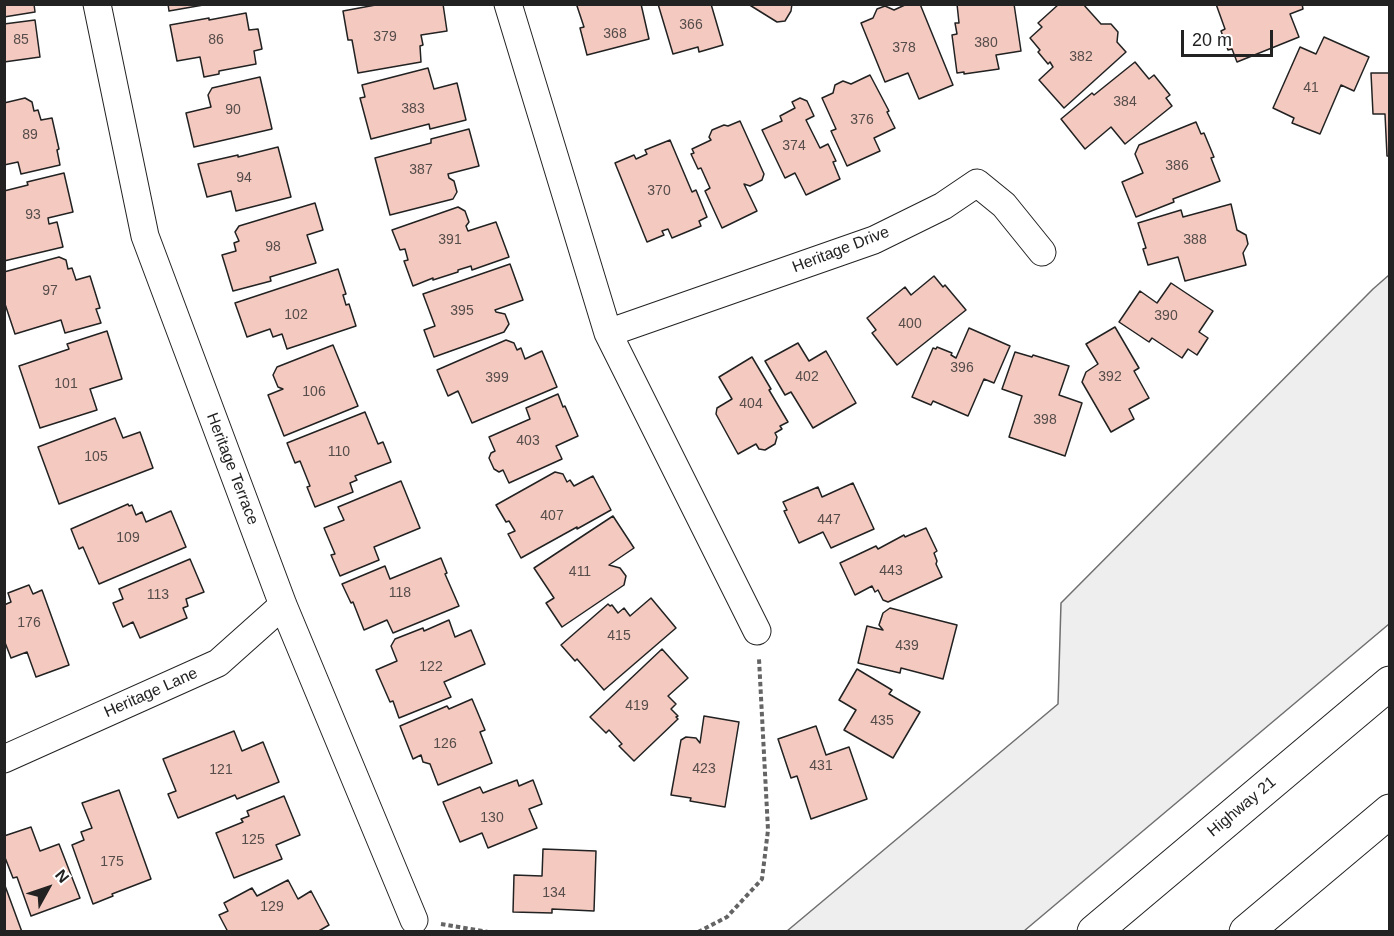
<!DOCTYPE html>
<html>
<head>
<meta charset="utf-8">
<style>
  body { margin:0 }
  #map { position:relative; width:1394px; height:936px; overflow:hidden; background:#fff; font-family:Helvetica,sans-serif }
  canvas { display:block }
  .frame { position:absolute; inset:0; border:6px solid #222; pointer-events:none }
  .north { position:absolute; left:18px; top:858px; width:60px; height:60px; -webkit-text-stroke:4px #fff; paint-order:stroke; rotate:50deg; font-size:16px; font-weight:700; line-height:24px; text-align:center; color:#222 }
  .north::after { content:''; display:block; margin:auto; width:21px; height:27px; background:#222; clip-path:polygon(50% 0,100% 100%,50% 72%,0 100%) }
  .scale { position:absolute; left:1181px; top:30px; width:92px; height:27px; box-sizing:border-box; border:3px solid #222; border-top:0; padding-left:8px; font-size:18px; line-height:21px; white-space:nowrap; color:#222; -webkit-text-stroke:4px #fff; paint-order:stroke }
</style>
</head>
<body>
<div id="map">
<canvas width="1394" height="936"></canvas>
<div class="frame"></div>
<div class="north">N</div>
<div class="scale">20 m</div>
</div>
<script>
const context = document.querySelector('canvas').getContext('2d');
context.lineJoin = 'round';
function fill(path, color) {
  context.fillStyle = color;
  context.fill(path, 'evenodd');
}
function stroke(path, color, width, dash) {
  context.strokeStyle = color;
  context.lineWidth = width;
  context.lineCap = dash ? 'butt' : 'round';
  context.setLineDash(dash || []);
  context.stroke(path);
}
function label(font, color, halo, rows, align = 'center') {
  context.font = font + ' Helvetica,sans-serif';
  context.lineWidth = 4.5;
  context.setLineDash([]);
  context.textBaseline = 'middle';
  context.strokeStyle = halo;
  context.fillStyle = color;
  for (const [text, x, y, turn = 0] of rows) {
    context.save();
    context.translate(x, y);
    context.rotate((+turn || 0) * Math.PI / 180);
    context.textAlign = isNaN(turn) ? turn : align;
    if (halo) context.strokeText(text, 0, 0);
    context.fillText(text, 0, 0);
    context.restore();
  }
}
const green = new Path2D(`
  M1389 275V624L1024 931H787L1058 704 1061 603 1373 289Z`);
const building = new Path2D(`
  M4 4H34L35 12 4 17Z
  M168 4H209L169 11Z
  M381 4H443L447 31 421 35 423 45 420 46 421 62 358 73 352 40H348L343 11Z
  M579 4H641L649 39 587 55 580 28 584 27 577 6Z
  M658 4H711L723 45 699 52 698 47 673 54Z
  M748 4H792L791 11 785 21 777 22Z
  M907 4H920L953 85 919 99 908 73 885 82 861 23 873 18 877 9 885 6 894 10Z
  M957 4H1014L1021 51 996 55 999 69 964 74V72L957 73 952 35 957 34 955 23H959Z
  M1059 4H1083L1101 24H1111L1118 32 1117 42 1126 52 1064 108 1039 80 1053 67 1050 62 1048 64 1038 52 1040 50 1030 38 1042 27 1038 23Z
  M1216 4H1302L1303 9 1290 14 1299 37 1237 62 1232 49 1228 50 1221 31 1225 29Z
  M246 13 249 30 258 29 262 49 254 51 256 64 219 71V74L204 77 200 57 177 61 170 25 209 18V20Z
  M35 20 40 57 4 62V24Z
  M1324 37 1369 57 1354 91 1341 85 1320 134 1292 123 1294 118 1273 108 1300 47 1316 54Z
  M1135 62 1149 79 1154 75 1170 95 1166 98 1172 106 1125 144 1111 127 1085 149 1061 119 1092 93 1094 95Z
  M428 68 434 89 457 83 466 120 430 129 429 124 371 139 360 98 365 97 362 85Z
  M1371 73H1390V156H1387L1385 114H1373Z
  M870 75 889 111 887 112 895 128 874 138 880 151 847 166 831 131 836 129 822 98 833 93 835 85 843 81 851 84Z
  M260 77 272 129 194 147 186 113 211 107 208 95 212 88Z
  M25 98 32 102 34 111 38 110 41 120 52 118 59 149 57 150 60 165 21 174 18 162 4 165V103Z
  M800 98 807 101 814 116 806 120 820 148 828 144 836 161 833 162 840 179 806 195 795 173 785 178 762 130 782 121 780 116 795 108 792 102Z
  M740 121 764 174 762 180 750 186 744 184 757 211 722 228 705 191 710 188 701 168 698 169 691 154 694 153 692 149 711 140 709 137 712 130 724 125 728 126Z
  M1196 122 1201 134 1204 133 1214 157 1211 158 1220 181 1173 199 1174 202 1136 217 1122 182 1143 173 1135 154 1139 145Z
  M469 129 479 166 448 174 449 178 454 181 457 192 453 199 390 215 375 158 431 143V139Z
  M670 140 692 192 696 190 707 217 699 221 701 226 672 238 668 229 662 231 664 235 647 242 615 163 634 155 636 159 647 154 645 150Z
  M278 147 291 197 236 211 231 191 207 197 198 164 238 155V157Z
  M64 173 73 212 48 218 49 224 57 222 63 247 4 261V191L28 185 27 182Z
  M315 203 323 230 307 235 316 263 270 277 271 281 233 291 222 255 236 251 234 243 239 241 235 232 239 226Z
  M1231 204 1237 230 1246 235 1248 244 1243 253 1246 265 1185 281 1178 257 1148 265 1143 249 1146 248 1138 223 1181 210 1183 217Z
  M458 207 465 211 469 222 466 226 468 231 496 222 509 257 472 270 471 266 458 270V272L433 280V278L413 286 404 261 408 260 405 249 400 250 392 230Z
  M59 257 66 260 68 269 72 268 76 280 90 276 100 308 96 309 101 323 65 333 61 320 15 334 4 301V272Z
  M510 264 523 300 495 310 496 312 505 314 509 324 504 332 434 357 424 330 435 326 423 294Z
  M338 269 346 294 343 295 346 305 349 304 356 326 287 349 282 334 273 337 270 329 247 337 235 303Z
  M934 276 943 287 945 285 966 310 897 365 872 333 876 330 867 318 905 287 911 295Z
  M1171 283 1213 311 1199 332 1208 338 1197 355 1188 349 1182 358 1152 338 1149 342 1119 322 1140 291 1157 303Z
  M1115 327 1139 368 1134 371 1149 398 1129 409 1134 419 1111 432 1082 382 1086 372 1098 364 1086 344Z
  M969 328 1010 346 994 383 984 379 968 416 933 401 931 405 912 397 933 348 936 349 937 347 952 353 951 355 956 358Z
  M107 331 122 379 90 389 97 410 40 428 19 366 69 349 67 344Z
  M506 340 514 343 517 350 521 348 525 359 542 351 557 387 472 423 458 391 448 396 437 370Z
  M798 343 809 361 826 351 856 403 813 428 791 392 785 395 765 361Z
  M333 345 358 406 284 436 268 395 283 389 278 387 273 375 277 367Z
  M1015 352 1032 357 1033 355 1069 366 1059 395 1082 403 1065 456 1009 437 1022 396 1002 389Z
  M752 357 771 389 769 390 788 422 780 426 782 429 775 433 777 437 775 444 765 450 759 449 756 444 738 454 716 414 717 408 732 399 719 377Z
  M558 394 563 407 565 406 578 436 556 446 562 459 509 483 503 470 499 472 494 469 489 458 491 453 495 451 489 437 530 419 526 408Z
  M365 412 378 444 383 442 391 462 355 476 357 480 350 483 353 492 315 507 307 487 310 486 300 461 295 463 287 443Z
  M115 418 123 438 140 432 153 468 59 504 38 447Z
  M555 472 563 474 567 482 570 480 574 486 593 476 611 510 577 529V527L521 558 508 534 515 531 509 521 506 522 496 505Z
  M401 481 420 528 374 547 379 560 340 576 331 555 335 554 324 528 344 520 338 507Z
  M853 483 874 529 831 548 823 532 799 543 784 511 787 510 783 502 818 487 822 497Z
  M128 504 129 506 132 505 136 515 142 512 146 522 171 511 186 547 99 584 83 547 79 549 71 529Z
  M613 516 634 548 609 565 620 568 626 576 624 585 562 627 546 603 554 598 534 568Z
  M926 528 937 551 934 553 937 561 936 564 942 577 888 602 883 600 878 590 875 592 872 586 855 595 840 563 876 546 878 549 904 535 905 537Z
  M441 558 447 573 445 574 459 606 393 633 387 620 364 630 353 602 351 603 342 584 385 566 390 579Z
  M190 559 204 592 186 599 188 606 183 608 187 618 140 638 133 622 123 627 113 603 123 599 119 589Z
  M29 585 33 594 42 590 69 665 36 677 27 652 11 658 4 640V605L11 602 8 593Z
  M651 598 676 628 604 690 577 659 575 661 561 645 608 604 610 606 612 605 618 613 624 608 630 616Z
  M890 608 957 625 943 679 901 668 900 673 858 663 867 626 883 630 879 625 883 613Z
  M449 620 455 637 471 630 485 664 444 682 451 697 399 718 393 701 390 702 376 670 397 661 391 646 395 639 423 628 424 631Z
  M662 649 688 678 668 696 676 704 671 709 678 716 676 717 678 719 634 761 619 746 622 744 609 730 606 733 590 717Z
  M857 669 892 690 889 694 920 712 893 758 844 730 856 710 839 700Z
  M472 699 485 730 480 732 492 763 438 785 430 764 423 762 421 755 413 759 400 726 447 706 449 709Z
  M704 716 739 722 725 807 690 801 691 798 671 795 681 740 686 737 696 738 700 743Z
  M816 726 826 755 849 747 867 799 811 819 797 776 791 778 778 739Z
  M234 731 242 751 263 742 279 782 237 799 235 795 178 818 168 794 176 791 163 759Z
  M517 780 519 786 533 780 542 804 529 809 537 828 488 848 482 833 460 842 443 802 480 787 483 793Z
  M119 790 151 879 112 894 113 896 93 904 72 845 84 840 81 832 92 828 82 803Z
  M284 796 300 835 276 845 282 859 234 878 216 833 243 822 241 819 249 816 247 811Z
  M31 827 40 851 59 844 80 898 31 916 17 877 13 878 4 855V836Z
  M543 849 596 851 594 911 552 909V913L513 912 514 875 542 876Z
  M288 880 298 899 311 891 329 925 317 932H228L219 915 228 911 224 903 252 888 257 896Z
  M4 883 22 932H4Z`);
const path = new Path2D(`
  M441 924 488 932
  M698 932 727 917 762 879 768 830 759 659`);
const minor = new Path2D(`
  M97 4 145 236 283 605 414 920
  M508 4 608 333 757 631
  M608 333 874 240 943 206 977 183 1004 205 1042 252
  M4 759 218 663 283 605`);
const primary = new Path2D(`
  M1094 932 1390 683
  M1246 932 1390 811`);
const numberNames = [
  ["366",691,25],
  ["368",615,34],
  ["379",385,37],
  ["85",21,40],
  ["86",216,40],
  ["380",986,43],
  ["378",904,48],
  ["382",1081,57],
  ["41",1311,88],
  ["384",1125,102],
  ["383",413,109],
  ["90",233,110],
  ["376",862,120],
  ["89",30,135],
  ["374",794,146],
  ["386",1177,166],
  ["387",421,170],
  ["94",244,178],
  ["370",659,191],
  ["93",33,215],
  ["391",450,240],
  ["388",1195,240],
  ["98",273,247],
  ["97",50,291],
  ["395",462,311],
  ["102",296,315],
  ["390",1166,316],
  ["400",910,324],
  ["396",962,368],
  ["402",807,377],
  ["392",1110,377],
  ["399",497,378],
  ["101",66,384],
  ["106",314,392],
  ["404",751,404],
  ["398",1045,420],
  ["403",528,441],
  ["110",339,452],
  ["105",96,457],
  ["407",552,516],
  ["447",829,520],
  ["109",128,538],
  ["443",891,571],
  ["411",580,572],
  ["118",400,593],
  ["113",158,595],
  ["176",29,623],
  ["415",619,636],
  ["439",907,646],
  ["122",431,667],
  ["419",637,706],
  ["435",882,721],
  ["126",445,744],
  ["431",821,766],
  ["423",704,769],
  ["121",221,770],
  ["130",492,818],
  ["125",253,840],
  ["175",112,862],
  ["134",554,893],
  ["129",272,907]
];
const streetNames = [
  ["Heritage Drive",841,250,-21],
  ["Heritage Terrace",232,469,69],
  ["Heritage Lane",151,693,-24],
  ["Highway 21",1242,807,-40]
];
fill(green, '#eee');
stroke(green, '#6f6f6f', 1.5);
fill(building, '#f3c9c0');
stroke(building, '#222', 1.5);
stroke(minor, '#222', 29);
stroke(primary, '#222', 35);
stroke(path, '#646464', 4, [4.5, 3]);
stroke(minor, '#fff', 27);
stroke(primary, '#fff', 33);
label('14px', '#564c4a', null, numberNames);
label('16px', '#222', '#fff', streetNames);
</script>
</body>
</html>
